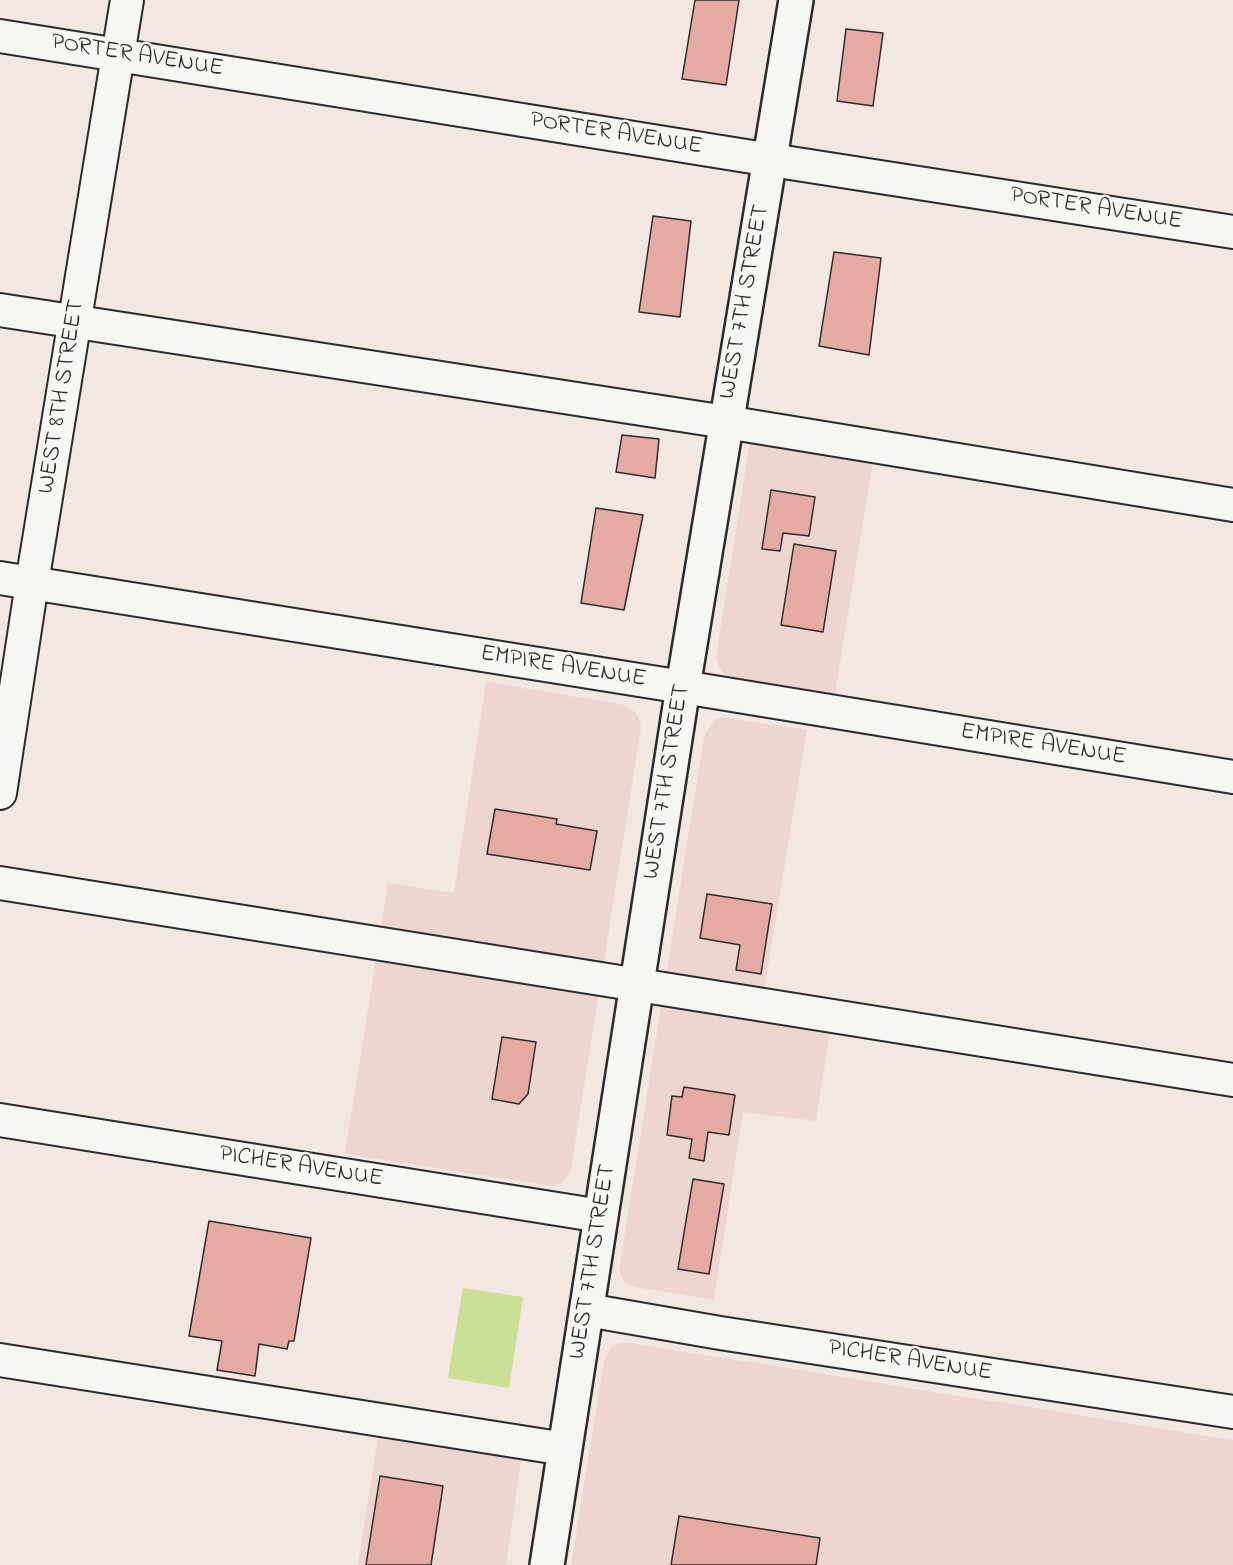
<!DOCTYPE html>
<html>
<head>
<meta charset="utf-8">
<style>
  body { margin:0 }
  canvas { display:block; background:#f3e7e2 }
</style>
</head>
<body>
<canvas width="1233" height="1565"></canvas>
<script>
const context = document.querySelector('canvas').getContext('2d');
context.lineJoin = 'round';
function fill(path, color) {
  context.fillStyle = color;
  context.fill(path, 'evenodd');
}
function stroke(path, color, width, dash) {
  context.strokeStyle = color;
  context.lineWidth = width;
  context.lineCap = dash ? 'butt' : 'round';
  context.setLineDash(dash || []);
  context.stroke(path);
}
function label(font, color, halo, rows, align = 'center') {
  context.font = font + ' "Indie Flower",sans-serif';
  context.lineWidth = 5;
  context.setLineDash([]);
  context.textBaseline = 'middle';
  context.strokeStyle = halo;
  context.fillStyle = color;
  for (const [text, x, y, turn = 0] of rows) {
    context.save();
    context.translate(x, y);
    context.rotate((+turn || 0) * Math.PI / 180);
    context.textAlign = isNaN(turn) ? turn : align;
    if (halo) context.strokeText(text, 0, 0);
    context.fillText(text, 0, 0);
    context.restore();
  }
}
const built = new Path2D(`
  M751 434 874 455 835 694 734 678 724 674 719 667 716 657Z
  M486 682 624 705 635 712 639 718 641 728 571 1169 566 1179 561 1183 552 1186 345 1154 388 883 454 893Z
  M724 717 807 730 760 1015 831 1026 816 1121 743 1112 714 1300 635 1287 625 1283 619 1270 704 737 714 720Z
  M621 1343H631L1233 1440V1565H571L604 1361 612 1347 614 1345Z
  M382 1410 525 1434 506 1565H358Z`);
const green = new Path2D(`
  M463 1288 523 1297 509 1388 448 1378Z`);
const building = new Path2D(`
  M695 0H739L726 85 682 79Z
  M846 29 883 33 873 106 837 101Z
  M653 216 691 221 680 317 639 312Z
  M834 252 881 258 869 355 819 346Z
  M622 435 659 439 655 478 616 472Z
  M771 490 815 497 809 536 783 533 780 551 762 549Z
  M596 508 643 515 624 610 581 603Z
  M794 544 836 551 823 632 781 625Z
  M495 809 557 819 556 824 597 831 590 870 487 854Z
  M707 894 772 904 761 974 736 970 740 945 700 938Z
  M502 1037 536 1042 528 1094 519 1104 492 1099Z
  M684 1087 735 1095 729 1135 708 1132 704 1161 689 1158 692 1139 667 1135 672 1096 682 1097Z
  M693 1179 724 1184 709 1274 678 1269Z
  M209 1221 311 1238 294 1341H289L287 1349 259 1344 255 1376 217 1370 222 1341 189 1336Z
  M380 1476 443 1486 431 1565H366Z
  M679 1516 820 1538 816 1565H671Z`);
const minor = new Path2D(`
  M0 36 771 160 1233 232
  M0 310 726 422 1233 505
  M0 578 683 687 1233 777
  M0 793 32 583 127 0
  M0 883 1233 1080
  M0 1120 601 1216
  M587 1310 720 1333 1233 1412
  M0 1360 565 1449`);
const major = new Path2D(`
  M547 1565 683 687 796 0`);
const streetNames = [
  ["PORTER AVENUE",137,57,9],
  ["PORTER AVENUE",616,135,9],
  ["PORTER AVENUE",1096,210,9],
  ["WEST 7TH STREET",746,302,-80],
  ["WEST 8TH STREET",63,397,-81],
  ["EMPIRE AVENUE",563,668,9],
  ["EMPIRE AVENUE",1043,746,9],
  ["WEST 7TH STREET",668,782,-81],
  ["PICHER AVENUE",301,1168,9],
  ["WEST 7TH STREET",594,1262,-81],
  ["PICHER AVENUE",910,1362,9]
];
fill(built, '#efd5cf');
fill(green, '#c9e095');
fill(building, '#e5aba3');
stroke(building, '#2b2b2b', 1.5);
stroke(minor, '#2b2b2b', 36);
stroke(major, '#2b2b2b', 38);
stroke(minor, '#f6f6f2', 32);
stroke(major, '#f6f6f2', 33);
label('24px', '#2b2b2b', '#f6f6f2', streetNames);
</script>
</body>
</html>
